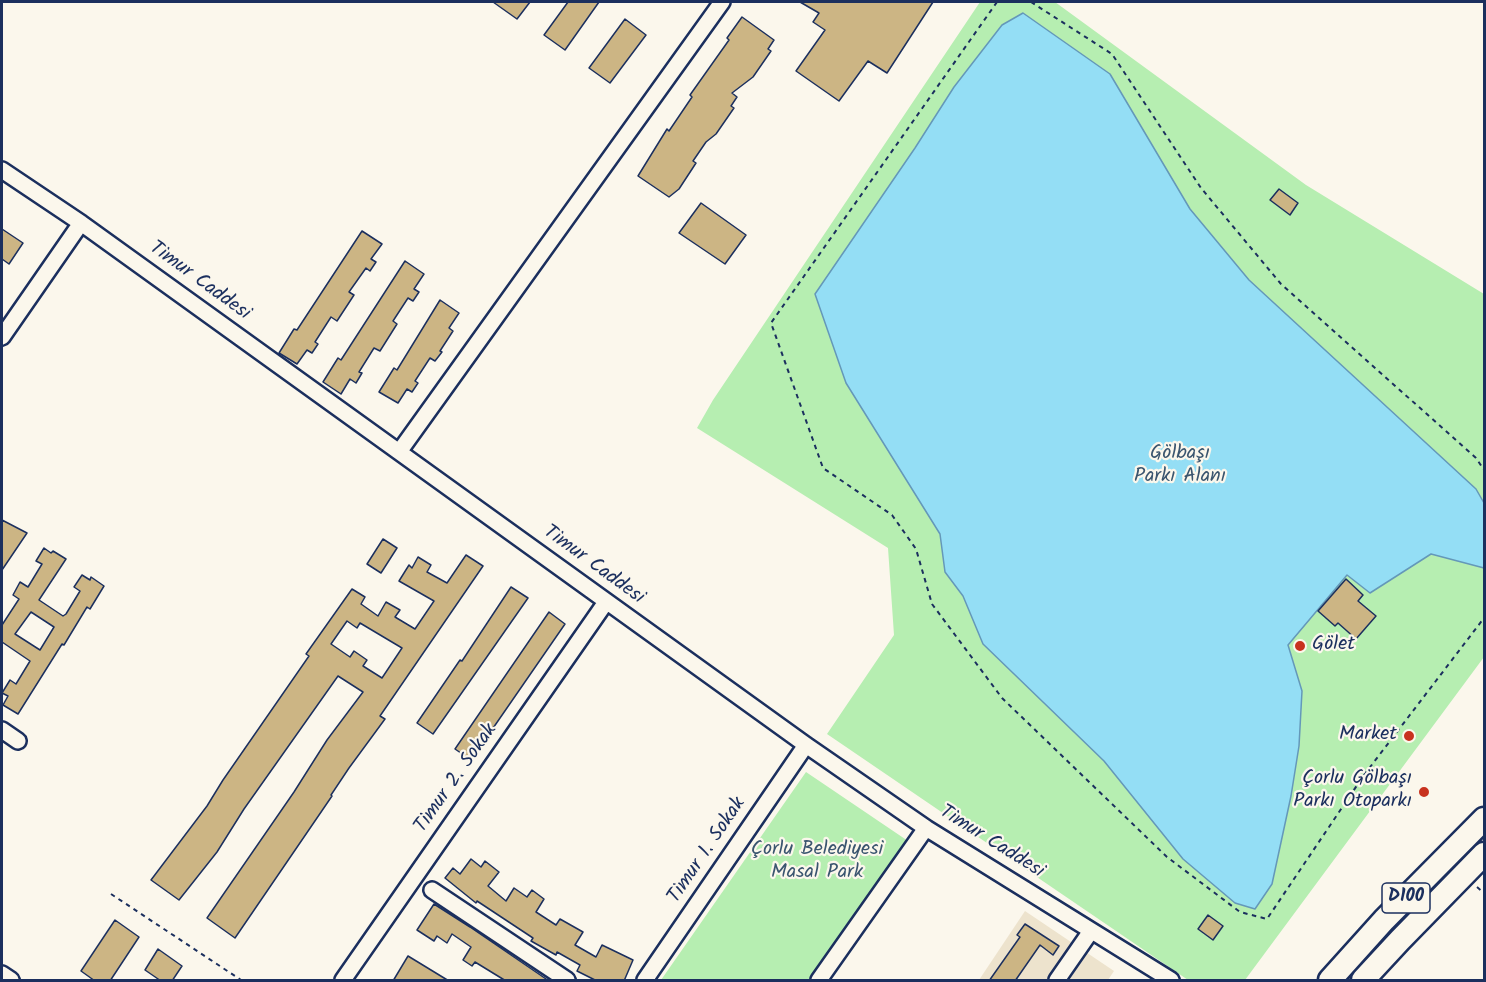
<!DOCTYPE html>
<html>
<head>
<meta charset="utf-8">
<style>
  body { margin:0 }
  #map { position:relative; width:1486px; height:982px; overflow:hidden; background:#fbf7ec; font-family:Kalam,sans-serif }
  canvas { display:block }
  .frame { position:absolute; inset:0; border:3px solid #1b2f5e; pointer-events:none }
</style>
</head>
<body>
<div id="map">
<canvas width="1486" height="982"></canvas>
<div class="frame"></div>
</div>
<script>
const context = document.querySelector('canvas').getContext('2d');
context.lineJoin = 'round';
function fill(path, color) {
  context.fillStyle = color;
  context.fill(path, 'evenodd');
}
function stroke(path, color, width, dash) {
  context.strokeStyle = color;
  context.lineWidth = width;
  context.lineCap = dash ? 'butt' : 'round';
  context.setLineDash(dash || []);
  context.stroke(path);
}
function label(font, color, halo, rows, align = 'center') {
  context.font = font + ' Kalam,sans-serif';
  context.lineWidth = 4.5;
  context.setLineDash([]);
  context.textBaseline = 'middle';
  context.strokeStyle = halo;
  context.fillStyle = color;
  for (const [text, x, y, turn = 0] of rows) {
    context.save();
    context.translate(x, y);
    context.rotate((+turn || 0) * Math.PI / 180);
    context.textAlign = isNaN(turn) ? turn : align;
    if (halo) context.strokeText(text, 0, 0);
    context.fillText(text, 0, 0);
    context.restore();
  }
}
const built = new Path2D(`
  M1025 911 1114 971 1108 980H979Z`);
const green = new Path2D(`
  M980 2H1055L1306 185 1484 294V657L1245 980H1188L827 734 894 635 888 548 697 428 713 400Z
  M806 772 908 841 809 980H661Z`);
const water = new Path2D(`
  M1023 13 1110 74 1190 209 1249 280 1476 489 1484 503V568L1431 554 1370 593 1347 575 1288 645 1302 691 1299 746 1291 796 1272 884 1255 909 1235 903 1183 859 1104 761 983 644 963 596 945 572 940 534 846 383 815 294 915 148 954 87 1002 25Z`);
const building = new Path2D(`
  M493 2H530L517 19Z
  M568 2H599L565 50 544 35Z
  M800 2H933L887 73 868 61 839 101 796 71 825 30 813 22 819 13Z
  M742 17 774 40 768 49 771 51 753 77 732 93 737 97 731 106 734 108 716 134 706 142 693 161 696 163 679 189 669 197 638 176 667 129 669 131 692 97 690 95 729 40 727 38Z
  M625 19 646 35 610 83 589 68Z
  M1279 189 1298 203 1290 215 1270 200Z
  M701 203 746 235 725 264 679 233Z
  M2 229 23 243 9 264 2 259Z
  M362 231 382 244 371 259 376 262 370 271 366 268 349 292 354 295 337 321 331 317 315 342 318 344 312 353 307 350 297 364 279 353 294 329 297 330Z
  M405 261 424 274 414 289 419 292 413 301 408 298 393 321 397 324 380 351 374 348 359 372 362 373 356 383 350 379 341 394 323 382 338 358 341 360Z
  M440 300 459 313 449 328 453 331 440 351 442 352 435 361 430 358 415 381 418 383 412 392 407 389 398 403 379 392 394 368 397 370Z
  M2 520 27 533 2 570Z
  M383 539 397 548 381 573 367 564Z
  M44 548 51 553 53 551 66 559 39 600 63 616 66 614 80 591 74 587 82 575 90 580 91 577 104 586 90 609 87 607 64 645 62 644 18 714 3 705 8 696 2 693 10 680 16 684 30 661 2 642V625L19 599 13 595 20 582 28 587 42 564 36 561ZM31 612 54 627 40 650 15 634Z
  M466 555 483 566 380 716 385 719 349 768 331 795 332 796 235 938 207 918 294 792 327 740 363 692 338 676 244 809 217 852 179 900 151 880 207 806 223 780 309 656 306 654 352 589 365 597 361 604 378 616 386 602 400 610 395 617 415 629 434 601 399 581 409 565 412 568 418 557 431 565 427 572 447 583ZM347 621 357 628 360 623 402 648 382 678 363 666 367 660 354 651 350 657 331 644Z
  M1346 579 1363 595 1358 601 1376 616 1356 639 1338 623 1335 626 1318 611Z
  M511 587 528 598 433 734 417 723 460 660 462 661Z
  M549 612 565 624 471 760 455 749Z
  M471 859 481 867 485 861 499 872 488 886 506 901 514 888 527 897 532 890 544 899 536 912 556 925 560 919 583 932 575 945 596 957 602 945 633 960 624 981H597L577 971 580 965 557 952 556 955 531 941 533 938 477 901 476 903 445 878 453 868 460 874Z
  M434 904 470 927 549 981H506L475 962 472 966 463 960 471 947 452 934 447 943 437 936 434 941 417 930Z
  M1208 915 1223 926 1213 940 1198 929Z
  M115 920 139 937 110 981H95L81 971Z
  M1025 924 1059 946 1053 955 1040 945 1015 981H989L1020 937 1017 935Z
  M158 949 182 966 172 981H161L145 970Z
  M408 956 449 981H393Z`);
const path = new Path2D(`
  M997 2 771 323 823 468 892 515 916 549 932 604 1002 698 1167 857 1240 912 1267 919 1364 775 1484 618
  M1031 2 1112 54 1201 188 1281 284 1476 458 1484 470
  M1477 887 1484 893
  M111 894 241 980`);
const minor = new Path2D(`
  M2 170 81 223 806 745 926 828 1171 980
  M2 337 81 223
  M399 452 722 2
  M2 730 18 741
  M432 890 567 980
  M2 974 11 980
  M343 980 606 602
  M645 980 806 745
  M819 980 926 828
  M1057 980 1091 931`);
const highway = new Path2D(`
  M1330 980 1384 920 1484 819
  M1363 980 1400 940 1484 854`);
const markers = [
  [1300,646,6,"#c8321e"],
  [1409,736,6,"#c8321e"],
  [1424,792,6,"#c8321e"]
];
const shields = [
  [1406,898,48]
];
const shieldNames = [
  ["D100",1406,898]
];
const streetNames = [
  ["Timur Caddesi",199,282,36],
  ["Timur Caddesi",593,566,36],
  ["Timur 2. Sokak",457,779,-55],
  ["Timur Caddesi",991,843,32],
  ["Timur 1. Sokak",708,851,-56]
];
const parkNames = [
  ["Gölbaşı",1180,455],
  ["Parkı Alanı",1180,478],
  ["Çorlu Belediyesi",817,851],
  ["Masal Park",817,874]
];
const poiNames = [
  ["Gölet",1312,646,"left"],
  ["Market",1397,736],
  ["Çorlu Gölbaşı",1412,780],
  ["Parkı Otoparkı",1412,803]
];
fill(built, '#ede3cd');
fill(green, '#b6eeb1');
fill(water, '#94def5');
stroke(water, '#6498b9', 1.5);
fill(building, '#ccb584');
stroke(building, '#1b2f5e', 1.5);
stroke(minor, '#1b2f5e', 20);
stroke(highway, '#1b2f5e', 27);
stroke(path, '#1b2f5e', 2, [4.5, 4.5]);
stroke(minor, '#fbf7ec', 15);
stroke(highway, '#fbf7ec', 22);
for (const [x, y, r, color] of markers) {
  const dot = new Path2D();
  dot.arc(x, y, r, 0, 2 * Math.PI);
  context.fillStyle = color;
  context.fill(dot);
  stroke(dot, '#fbf7ec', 2);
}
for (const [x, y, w] of shields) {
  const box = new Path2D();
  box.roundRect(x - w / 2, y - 15, w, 30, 4.5);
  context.fillStyle = '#fbf7ec';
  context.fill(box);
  stroke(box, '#1b2f5e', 1.5);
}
label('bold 18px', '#1b2f5e', null, shieldNames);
label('20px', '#1b2f5e', '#fbf7ec', streetNames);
label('20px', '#3a556f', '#fbf7ec', parkNames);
label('20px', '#1b2f5e', '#fbf7ec', poiNames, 'right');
</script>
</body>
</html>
